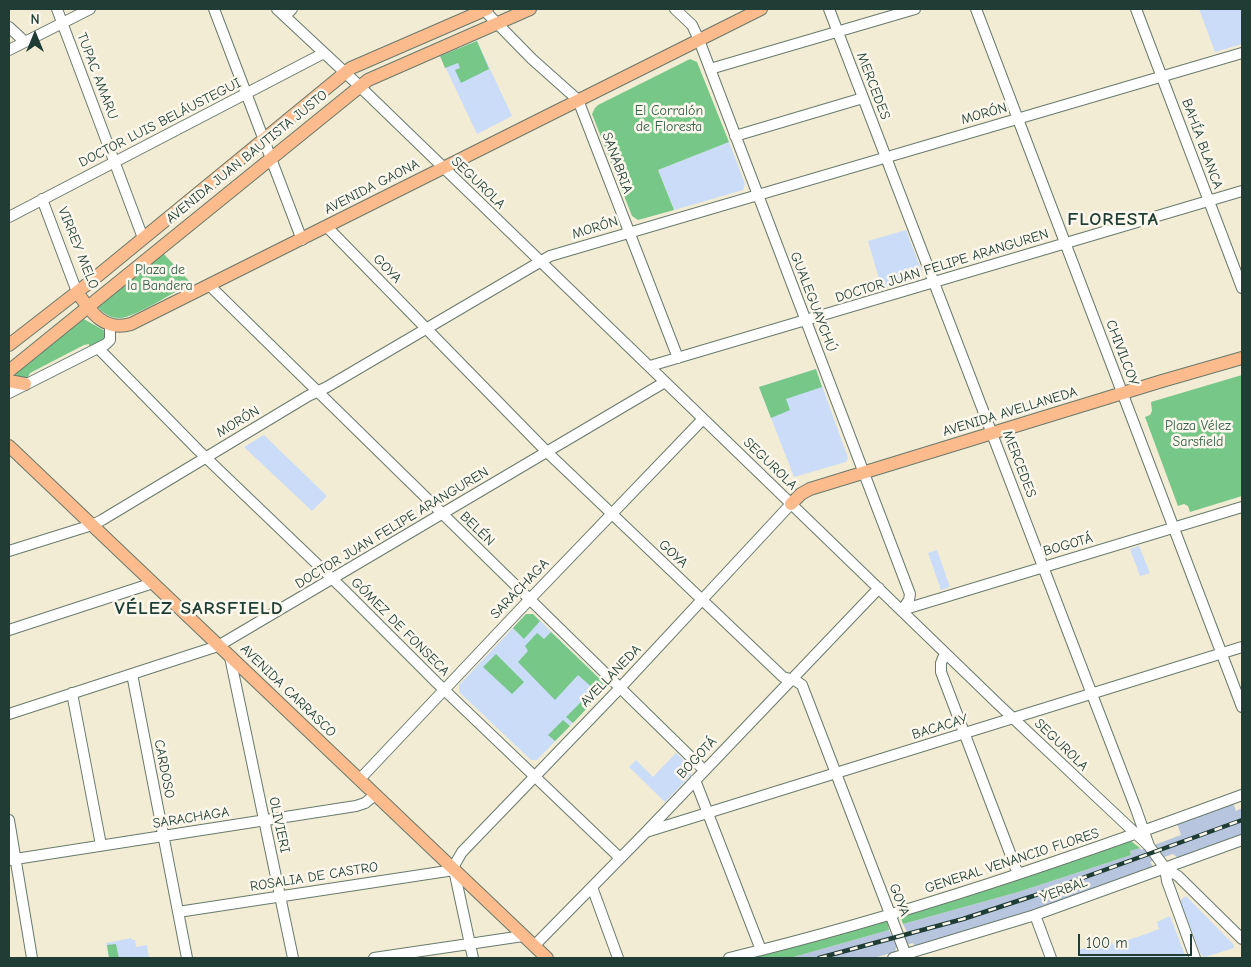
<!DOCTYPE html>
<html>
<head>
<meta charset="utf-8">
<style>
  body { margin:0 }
  #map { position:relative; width:1251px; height:967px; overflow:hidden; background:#f2ecd4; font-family:"Comic Neue",sans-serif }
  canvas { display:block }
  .frame { position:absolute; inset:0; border:10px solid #1f3d34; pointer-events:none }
  .north { position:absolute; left:10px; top:10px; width:50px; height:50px; -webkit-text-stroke:4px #fbf7ec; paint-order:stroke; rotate:0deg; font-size:14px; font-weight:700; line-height:20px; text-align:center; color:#1f3d34 }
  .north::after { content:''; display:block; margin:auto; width:18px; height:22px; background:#1f3d34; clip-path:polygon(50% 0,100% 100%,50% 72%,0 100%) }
  .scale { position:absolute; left:1078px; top:934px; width:114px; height:22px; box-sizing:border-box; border:2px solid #1f3d34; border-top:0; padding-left:6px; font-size:15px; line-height:18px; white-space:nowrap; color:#1f3d34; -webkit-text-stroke:4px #fbf7ec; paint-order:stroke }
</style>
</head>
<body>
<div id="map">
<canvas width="1251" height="967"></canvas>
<div class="frame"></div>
<div class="north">N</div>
<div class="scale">100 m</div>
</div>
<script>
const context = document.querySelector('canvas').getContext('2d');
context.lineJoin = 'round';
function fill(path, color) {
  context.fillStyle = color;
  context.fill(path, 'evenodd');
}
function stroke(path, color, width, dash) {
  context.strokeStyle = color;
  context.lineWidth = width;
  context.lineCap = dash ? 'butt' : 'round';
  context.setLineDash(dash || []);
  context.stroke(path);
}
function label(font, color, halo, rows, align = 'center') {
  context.font = font + ' "Comic Neue",sans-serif';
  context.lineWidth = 5;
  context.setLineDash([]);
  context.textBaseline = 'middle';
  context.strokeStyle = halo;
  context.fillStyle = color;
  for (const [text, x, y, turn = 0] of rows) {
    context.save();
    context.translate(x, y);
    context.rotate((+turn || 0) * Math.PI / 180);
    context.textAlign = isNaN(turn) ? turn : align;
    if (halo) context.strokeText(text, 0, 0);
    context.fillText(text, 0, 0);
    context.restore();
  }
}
const built = new Path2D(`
  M1199 9H1241L1242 13V44L1215 52Z
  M477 41 512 116 477 134 440 56Z
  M729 142 745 184 743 190 674 210 658 170Z
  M906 230 922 272 919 278 882 289 868 241Z
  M816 369 848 458 846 462 794 477 759 387Z
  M264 435 327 496 312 511 244 447Z
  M1139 546 1150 573 1140 576 1130 549Z
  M937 550 950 587 941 590 928 553Z
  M526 614H533L604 683V690L537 760H531L459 692V685Z
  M676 753 692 768 691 775 665 802 629 767 636 760 653 777Z
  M1186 896 1234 945V948L1205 957 1201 955 1180 901Z
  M1170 916 1185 955V958H1081L1078 950 1111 940 1113 945 1146 934 1159 929 1157 922Z
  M132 938V940H135L136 947 147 945 149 958H109L106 943Z`);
const industrial = new Path2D(`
  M1233 803 1236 811 1242 808V835L1178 858 1173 854 1150 862 1154 868 1025 914 915 946 913 943 896 948 895 952 873 958H790L889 930 892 937 907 932 903 924 1018 892 1131 855 1130 851 1140 848 1141 850 1181 835 1177 823Z`);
const green = new Path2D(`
  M477 41 489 69 461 83 455 70 460 68 458 63 445 68 440 56Z
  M690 59 697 62 729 142 658 170 674 210 638 220 632 216 592 114 595 108 598 105Z
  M162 252 191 283C176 291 135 317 121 318 111 319 103 313 97 306Z
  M82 318 105 331 107 338 89 348V344L84 345 30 373 28 377 23 380 9 376Z
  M816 369 822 387 786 399 790 410 771 418 759 387Z
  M1242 375V496L1190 512 1188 506 1184 504 1178 506 1145 417 1150 415 1152 411 1151 402Z
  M526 614H533L540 621 524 639 513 628Z
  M551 632 604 683V690L573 723 566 717 594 689 578 675 555 700 518 662 528 651 525 646 537 633 544 639Z
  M496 654 524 682 512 694 483 667Z
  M563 720 570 726 555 741 548 735Z
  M1127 841H1131L1140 848 1130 851 1131 855 1018 892 903 924 900 916Z
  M885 920 887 921 889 930 790 958H742Z
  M116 944 119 958H109L107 945Z`);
const minor = new Path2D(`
  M57 9 143 238
  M214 9 302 240
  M277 9 352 79 998 704 1149 846 1165 868 1178 876 1242 939
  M483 9 532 59 578 100 678 358
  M675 9 692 25 699 40 910 594 909 600 902 610
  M829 9C930 276 1035 542 1136 809L1149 846
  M976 9 1242 707
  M1136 9 1242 288
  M285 16 292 9
  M9 27 25 42
  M9 50 90 9
  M710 69 915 9
  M735 136 863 98
  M42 199 77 292
  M9 217 324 53
  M327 227 547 452 783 677 796 681 802 685 907 958
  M210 286 704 770
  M99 349 198 450 344 590 437 683 620 858
  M650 366 1242 191
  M9 393 106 344 110 340V325
  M9 551 92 525 102 520 308 396 327 387 550 256 1242 53
  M902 610 1242 507
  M9 630 153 583
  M945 653 941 663V672L1018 874
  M230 657 293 958
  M132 674 187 958
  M72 693 101 845
  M9 714 218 646 665 382
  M359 780 529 600 703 419
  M695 780 761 950
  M9 820 32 958
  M646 832 1242 647
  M9 860 356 806 365 803 375 795
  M1165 868 1167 881 1195 958
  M592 887 618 958
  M178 912 454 870
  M1035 915 1051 958
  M534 946 646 832 879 588
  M374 958 523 936
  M473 958 454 870 455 864 462 852 620 688 791 504
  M729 958C904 916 1074 857 1242 795
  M893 958 1035 915 1242 840`);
const major = new Path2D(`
  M77 292C91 312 104 332 131 324L761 9
  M9 345 90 282 351 68 487 9
  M9 371 368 80 530 9
  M9 381 25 384
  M9 446 547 958
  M791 504 801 494 810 489 1162 381 1242 358`);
const rail = new Path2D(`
  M819 958 963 919 1033 896 1242 820`);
const streetNames = [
  ["TUPAC AMARU",97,76,69],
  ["MERCEDES",873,86,69],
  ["MORÓN",984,114,-16],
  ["DOCTOR LUIS BELÁUSTEGUI",160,123,-27],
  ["BAHÍA BLANCA",1202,144,70],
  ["AVENIDA JUAN BAUTISTA JUSTO",247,157,-39],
  ["SANABRIA",617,163,70],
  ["SEGUROLA",478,183,44],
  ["AVENIDA GAONA",372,187,-27],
  ["MORÓN",595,228,-17],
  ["VIRREY MELO",78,248,68],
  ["DOCTOR JUAN FELIPE ARANGUREN",942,266,-17],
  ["GOYA",387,269,46],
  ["GUALEGUAYCHÚ",813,302,69],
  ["CHIVILCOY",1122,353,69],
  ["AVENIDA AVELLANEDA",1010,412,-17],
  ["MORÓN",238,422,-31],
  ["SEGUROLA",770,464,44],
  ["MERCEDES",1019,464,69],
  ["DOCTOR JUAN FELIPE ARANGUREN",392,528,-31],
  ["BELÉN",477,529,44],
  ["BOGOTÁ",1068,545,-16],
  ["GOYA",673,554,43],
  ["SARACHAGA",520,589,-46],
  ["GÓMEZ DE FONSECA",400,627,45],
  ["AVELLANEDA",611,676,-46],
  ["AVENIDA CARRASCO",288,691,44],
  ["BACACAY",940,727,-17],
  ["SEGUROLA",1061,745,44],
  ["BOGOTÁ",697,758,-47],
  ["CARDOSO",164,769,79],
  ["SARACHAGA",191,818,-9],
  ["OLIVIERI",279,825,78],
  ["GENERAL VENANCIO FLORES",1012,861,-18],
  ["ROSALIA DE CASTRO",314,877,-9],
  ["YERBAL",1064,890,-20],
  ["GOYA",899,900,69]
];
const parkNames = [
  ["El Corralón",669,111],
  ["de Floresta",669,127],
  ["Plaza de",160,270],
  ["la Bandera",160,286],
  ["Plaza Vélez",1198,426],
  ["Sarsfield",1198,442]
];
const districtNames = [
  ["FLORESTA",1113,220],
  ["VÉLEZ SARSFIELD",199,609]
];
fill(built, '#cbdcf9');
fill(industrial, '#b7c5de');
fill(green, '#77c788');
stroke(minor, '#697a6c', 12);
stroke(major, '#697a6c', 14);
stroke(minor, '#fff', 10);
stroke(major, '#fbbb8d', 12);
stroke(rail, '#1f3d34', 4.5);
stroke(rail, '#fbf7ec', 2.5, [8]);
label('14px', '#1f3d34', '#fbf7ec', streetNames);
label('14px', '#356049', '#fbf7ec', parkNames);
context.letterSpacing = '1px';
label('bold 19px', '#1f3d34', '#fbf7ec', districtNames);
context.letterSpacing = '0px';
</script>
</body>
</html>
